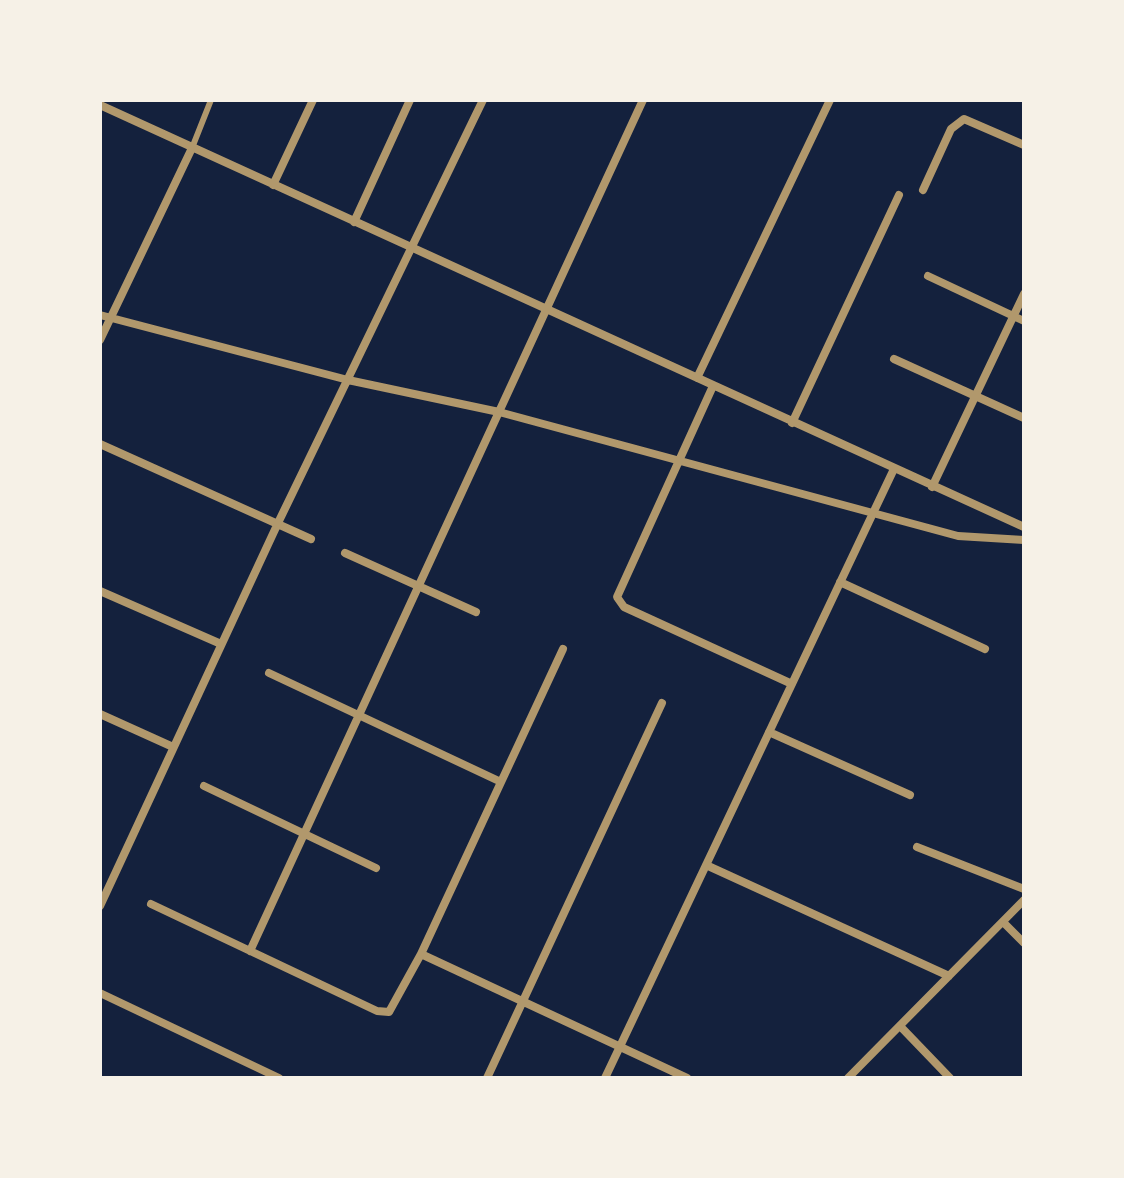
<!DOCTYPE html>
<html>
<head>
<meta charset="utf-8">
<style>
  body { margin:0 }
  #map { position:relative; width:1124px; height:1178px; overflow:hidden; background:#14213d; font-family:"Alegreya Sans",sans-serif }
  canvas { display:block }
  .frame { position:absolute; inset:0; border:102px solid #f6f1e7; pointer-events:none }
</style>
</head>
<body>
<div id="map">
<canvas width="1124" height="1178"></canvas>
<div class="frame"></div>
</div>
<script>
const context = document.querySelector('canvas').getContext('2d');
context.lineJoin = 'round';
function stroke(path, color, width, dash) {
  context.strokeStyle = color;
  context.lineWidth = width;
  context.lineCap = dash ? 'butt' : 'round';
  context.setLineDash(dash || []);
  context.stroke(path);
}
const service = new Path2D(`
  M192 148 211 100`);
const minor = new Path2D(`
  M100 105 1024 527
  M273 185 313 100
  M923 190 951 129 964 119 1024 145
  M354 222 410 100
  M928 276 1024 321
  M100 315 348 380 499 412 958 536 1024 540
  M100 340 192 148
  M894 359 1024 418
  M697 378 830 100
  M713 386 617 597 624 607 792 684
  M792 423 899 195
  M100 444 311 539
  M932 487 1024 294
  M345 553 476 612
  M840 582 985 649
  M100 591 221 644
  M269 673 501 782
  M100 714 173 747
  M769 732 910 795
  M204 786 376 868
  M917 847 1024 889
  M706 865 949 976
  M151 904 377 1011 389 1012 421 954 563 649
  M100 906 278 523 483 100
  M1003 922 1024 943
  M250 951 643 100
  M421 954 687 1078
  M100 993 279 1078
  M900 1026 950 1078
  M487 1078 662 703
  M605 1078 893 471
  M848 1078 1024 900`);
stroke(service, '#b1986c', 6);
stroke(minor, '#b1986c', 8);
</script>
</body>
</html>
